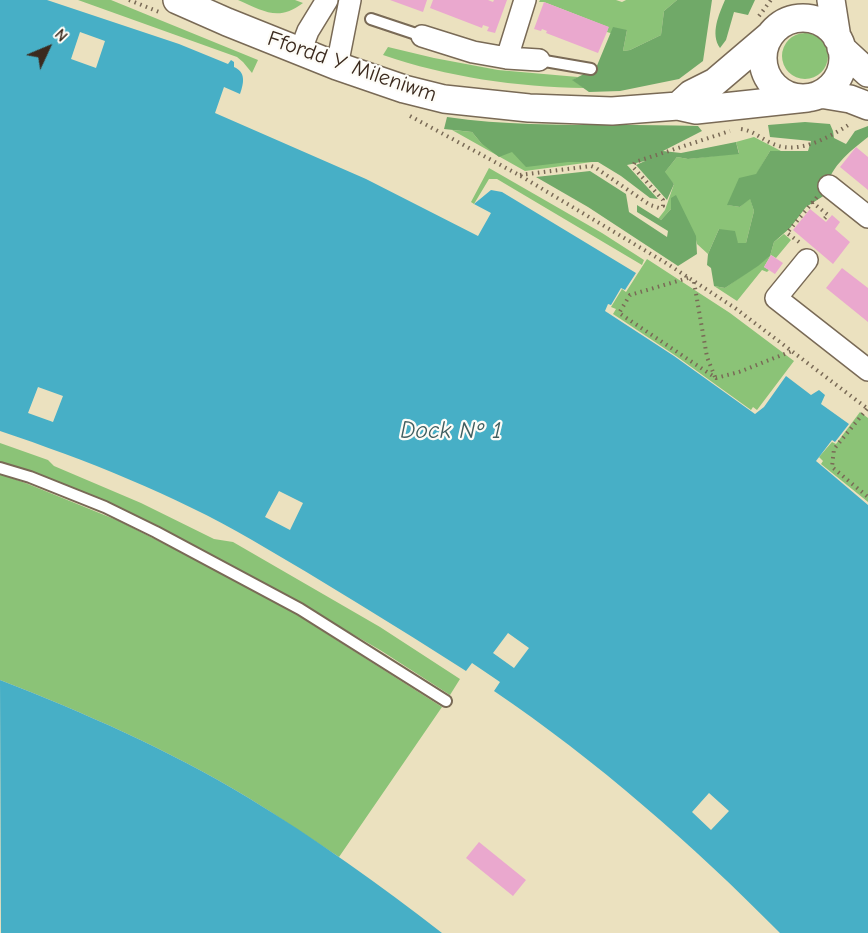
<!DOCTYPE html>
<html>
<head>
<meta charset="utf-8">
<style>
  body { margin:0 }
  #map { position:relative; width:868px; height:933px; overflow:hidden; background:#ebe1bf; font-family:"Comic Neue",sans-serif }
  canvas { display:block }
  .north { position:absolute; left:18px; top:18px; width:60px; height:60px; -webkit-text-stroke:4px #fdfcf7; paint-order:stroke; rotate:46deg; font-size:16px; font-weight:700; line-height:24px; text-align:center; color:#3b2a1e }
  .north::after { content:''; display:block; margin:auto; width:21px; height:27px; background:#3b2a1e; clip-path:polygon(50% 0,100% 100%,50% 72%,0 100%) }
</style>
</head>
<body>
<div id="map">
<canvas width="868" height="933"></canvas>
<div class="north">N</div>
</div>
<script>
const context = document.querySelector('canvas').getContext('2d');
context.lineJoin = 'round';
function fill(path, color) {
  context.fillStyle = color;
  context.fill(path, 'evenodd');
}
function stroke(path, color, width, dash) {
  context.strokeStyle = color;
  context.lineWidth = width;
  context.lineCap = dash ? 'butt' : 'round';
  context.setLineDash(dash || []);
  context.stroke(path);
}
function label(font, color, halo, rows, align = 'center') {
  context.font = font + ' "Comic Neue",sans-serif';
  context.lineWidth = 4.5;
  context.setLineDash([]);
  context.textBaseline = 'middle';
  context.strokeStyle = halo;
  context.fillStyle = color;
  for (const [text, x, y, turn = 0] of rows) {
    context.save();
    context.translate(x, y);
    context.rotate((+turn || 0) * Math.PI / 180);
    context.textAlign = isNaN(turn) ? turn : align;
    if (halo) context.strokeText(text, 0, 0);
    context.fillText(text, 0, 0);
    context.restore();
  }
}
const green = new Path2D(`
  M78 0H111L258 60 252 73 243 62 237 57Z
  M238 0H295L303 3C278 22 264 11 238 0Z
  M540 0H616L622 2 626 0H677L664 11 661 35 630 50 623 51 627 30 617 35 607 32 608 27 544 2H539Z
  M782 56a23 23 0 1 1 46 0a23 23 0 1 1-46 0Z
  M388 47 434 58 498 70 578 77 573 80 584 88C517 87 447 77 383 55Z
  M452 130 472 132 481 143 511 151 568 162H592L525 171Z
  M754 137 781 151H770L756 175 728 205 740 207 750 198 754 211 746 243H738L719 229 708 254 697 244 695 236 671 198V209L661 220 658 219 665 210 674 184 664 173 677 157 688 159 739 153 736 142Z
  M489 168 602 233 644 260 642 265 497 179H489L474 204 471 202Z
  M784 234 791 240 776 258 771 255 764 267 769 270 767 272 762 270 737 301 714 286 725 288 770 256 774 242Z
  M647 259 730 313 794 361 757 410 753 407 751 410 676 356 613 314 616 309 611 307 622 289 626 292Z
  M860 412 868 418V502L821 464 823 461 819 457 832 442 836 444Z
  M0 443 48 460 54 466 141 503 214 539 233 542 380 627 460 679 450 695 380 650 297 602 150 523 57 481 0 464Z
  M0 474 28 484 119 521 269 597 442 707 339 857C308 837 278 816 247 797 169 750 85 713 0 680Z`);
const forest = new Path2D(`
  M677 0H712L703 61 679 79 620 91 589 92 572 80 596 68 613 27 627 30 623 51 630 50 661 35 664 11Z
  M725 0H755L748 15 734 12 726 40 720 48C710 34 719 14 725 0Z
  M447 117C531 129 614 123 698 126L702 131 663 151 681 153 736 142 739 154 688 159 677 157 665 172 674 184 667 200 636 165 645 161 627 165 658 199 650 198 621 176 598 162H568L526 167 512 152 499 157 481 143 472 132 444 129Z
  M805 122 830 124 833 131 834 138 846 144 855 131 868 126V137C848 153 828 168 825 195L806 207 790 228 774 242 770 256 758 266 725 288 714 286 711 268 707 265 708 254 719 229 735 231 738 243H746L754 211 750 199 740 207 727 205 739 178 756 174 770 151H808L811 141 770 137 768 125Z
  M590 171 626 194 629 212 667 237 668 231 637 212V205L661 220 671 209V198L676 195 696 236 697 254 678 266 588 207 536 177Z`);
const water = new Path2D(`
  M0 0H47L179 44 228 64 231 60 234 62V67C246 72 244 83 240 94L224 87 215 113 366 179 478 236 491 213 474 204 491 190 502 192 636 273 625 290 621 288 611 305 608 304 605 311 674 356 755 414 764 407 786 376 811 395 819 390 825 395 821 404 849 424 835 442 832 440 816 461 868 505V933H780C692 844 597 761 494 691L500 682 472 663 466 671C396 626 324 582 252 540 173 494 86 460 0 431Z
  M0 680C85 713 169 750 247 797 315 838 380 885 442 933H1Z`);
const pier = new Path2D(`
  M80 32 105 41 96 68 71 59Z
  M38 387 63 396 53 422 28 413Z
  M279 491 303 503 290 530 265 517Z
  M508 633 529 648 514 668 493 653Z
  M709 793 729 811 711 830 692 812Z`);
const building = new Path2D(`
  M390 0H427L423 12Z
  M433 0H488L493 2 494 0H507L495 33 487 31 489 27 483 25 482 28 430 8Z
  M544 2 609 27 598 53 546 33 547 31 542 29 541 31 534 29Z
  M856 147 868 157V190L840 167Z
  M810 209 826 222 832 215 840 222 835 229 850 242 833 264 793 230Z
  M771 255 783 263 775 274 764 267Z
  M842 268 868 288V322L826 288Z
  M479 842 526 880 513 896 466 858Z`);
const path = new Path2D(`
  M129 0 159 12
  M759 16 771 0
  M410 116 519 175 666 263 735 308 868 409
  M741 129C754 131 760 138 771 143 797 156 828 138 850 124
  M520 175 591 166 596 168 650 205 659 208 663 206V200L634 168 633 166 635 162 730 131
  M812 202 828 215 823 220
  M799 242 787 233 817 197
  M688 278 630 295 619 313 716 378 739 372 792 351
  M694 282 707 357 715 377
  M867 409 834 449 832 467 868 497`);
const service = new Path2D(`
  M371 19 422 36
  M539 60 591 69
  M0 468 30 477 105 507 156 532 300 609 446 701`);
const minor = new Path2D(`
  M422 36 473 52 507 58 539 60
  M300 52 308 31 327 0
  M507 58 525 0
  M337 66 350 0
  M829 186 868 217
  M807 260 776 298 868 370`);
const tertiary = new Path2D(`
  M177 0 227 22 337 66 404 89 444 99 529 108 612 111 678 106 696 110 807 98
  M831 0 837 38
  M763 58a40 40 0 1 1 80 0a40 40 0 1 1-80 0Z
  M841 48 868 73
  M820 94 850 99 868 106
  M678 106 691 94 715 82 769 36`);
const streetNames = [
  ["Ffordd Y Mileniwm",352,67,19]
];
const waterNames = [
  ["Dock Nº 1",451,431]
];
fill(green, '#8bc377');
fill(forest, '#70a968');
fill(water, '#47afc6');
fill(pier, '#ebe1bf');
fill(building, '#eaa8ce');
stroke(service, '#796a56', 14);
stroke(minor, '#796a56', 24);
stroke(tertiary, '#796a56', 30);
stroke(path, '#796a56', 4, [1.5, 4.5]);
stroke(service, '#fff', 10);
stroke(minor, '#fff', 21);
stroke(tertiary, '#fff', 27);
label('22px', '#3b2a1e', '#fdfcf7', streetNames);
label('italic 24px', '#405f61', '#fdfcf7', waterNames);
</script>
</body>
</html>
